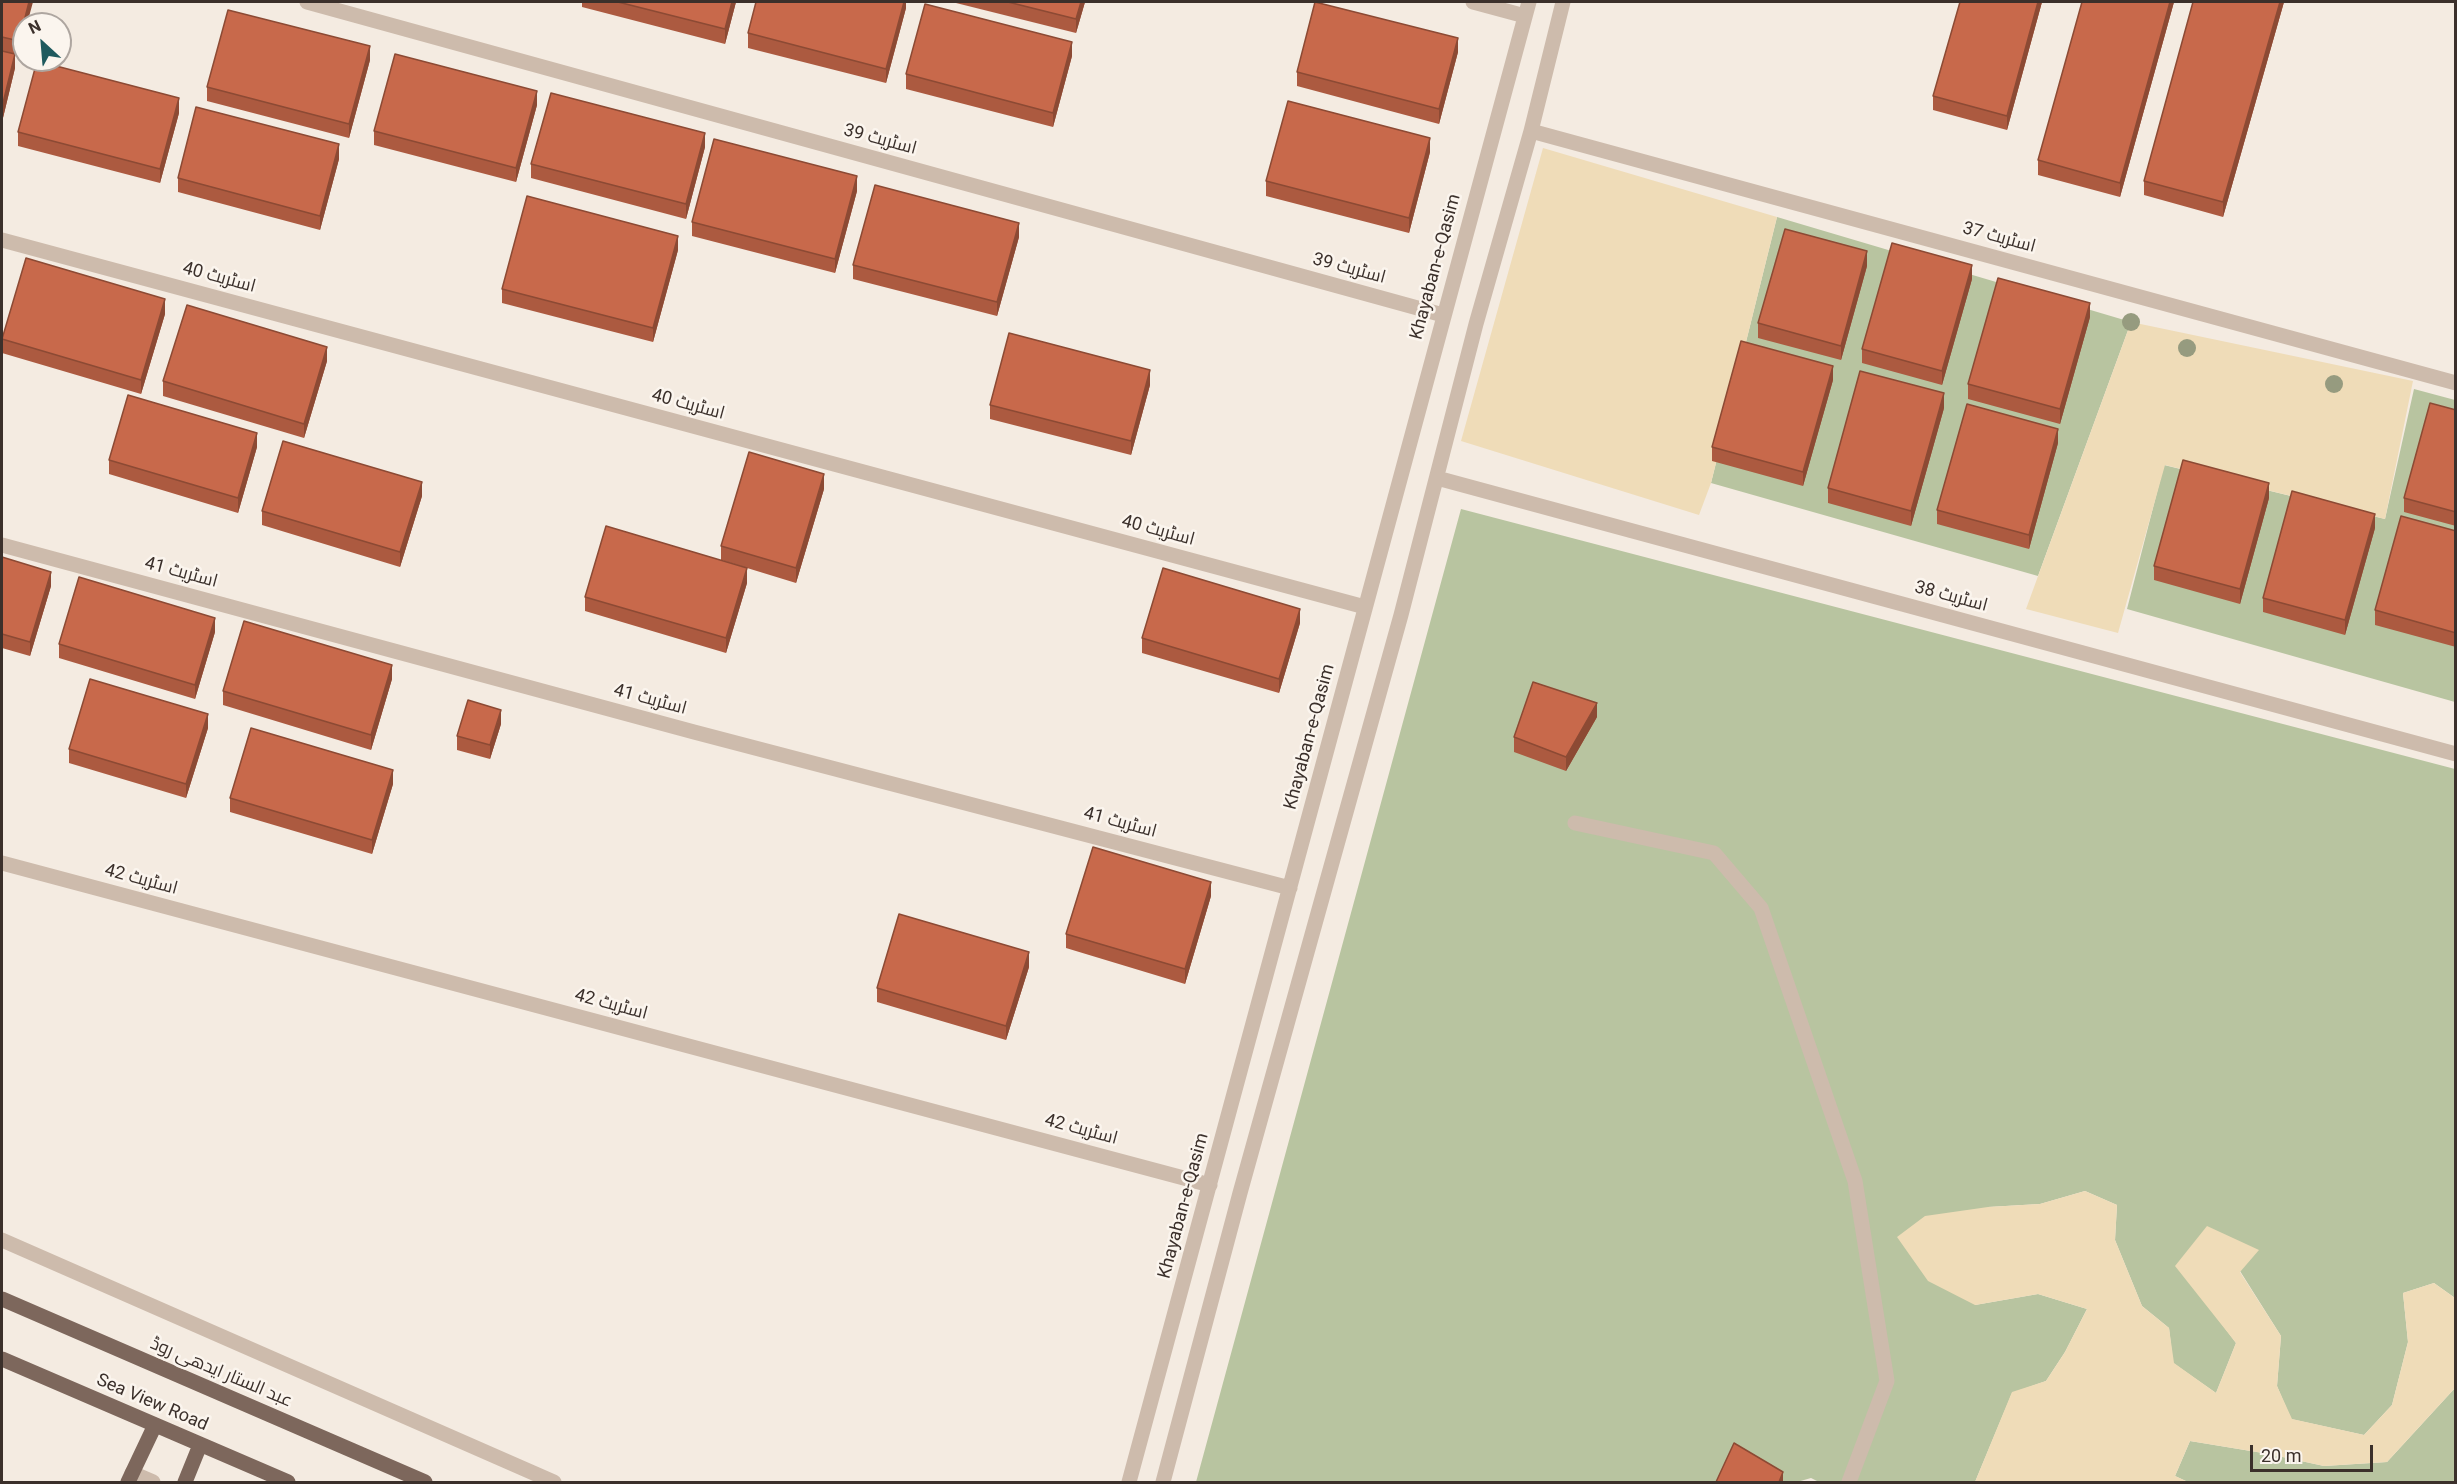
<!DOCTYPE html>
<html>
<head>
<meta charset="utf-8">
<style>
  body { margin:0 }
  #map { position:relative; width:2457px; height:1484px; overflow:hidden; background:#f4ebe1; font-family:Roboto,sans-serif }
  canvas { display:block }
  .frame { position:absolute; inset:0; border:3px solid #3b302b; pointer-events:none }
  .north { position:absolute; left:12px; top:12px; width:60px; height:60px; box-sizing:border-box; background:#fbf5ee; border:2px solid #aea6a0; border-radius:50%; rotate:334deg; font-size:16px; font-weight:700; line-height:24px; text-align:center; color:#3b302b }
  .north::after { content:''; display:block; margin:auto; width:21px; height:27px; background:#1f5a5e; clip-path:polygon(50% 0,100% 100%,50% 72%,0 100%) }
  .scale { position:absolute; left:2250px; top:1445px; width:123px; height:27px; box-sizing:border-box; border:3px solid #3b302b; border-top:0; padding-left:8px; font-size:18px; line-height:21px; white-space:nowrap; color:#3b302b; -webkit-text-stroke:4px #fbf5ee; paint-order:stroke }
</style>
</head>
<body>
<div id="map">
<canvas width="2457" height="1484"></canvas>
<div class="frame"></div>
<div class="north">N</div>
<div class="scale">20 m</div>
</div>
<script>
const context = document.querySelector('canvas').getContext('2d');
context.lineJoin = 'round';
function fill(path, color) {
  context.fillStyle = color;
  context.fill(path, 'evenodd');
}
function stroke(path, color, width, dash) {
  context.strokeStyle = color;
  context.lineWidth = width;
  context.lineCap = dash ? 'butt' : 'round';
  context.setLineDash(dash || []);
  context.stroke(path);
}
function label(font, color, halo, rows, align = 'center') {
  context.font = font + ' Roboto,Cairo,sans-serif';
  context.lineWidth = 5;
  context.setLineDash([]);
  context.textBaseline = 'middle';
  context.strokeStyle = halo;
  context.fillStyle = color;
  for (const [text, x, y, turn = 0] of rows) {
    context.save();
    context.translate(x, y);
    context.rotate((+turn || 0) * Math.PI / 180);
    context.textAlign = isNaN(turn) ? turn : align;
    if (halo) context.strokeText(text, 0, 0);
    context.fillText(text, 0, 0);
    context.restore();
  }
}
const green = new Path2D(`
  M1777 217 2131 322 2038 576 1711 483Z
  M2414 389 2455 400V702L2127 609 2164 465 2385 519Z
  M1461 509 2455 769V1298L2434 1283 2403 1293 2408 1342 2392 1405 2364 1435 2291 1419 2277 1386 2281 1336 2240 1271 2207 1304 2236 1343 2216 1393 2173 1363 2169 1328 2142 1306 2115 1240 2117 1205 2085 1191 2040 1204 1988 1207 1975 1305 2038 1294 2087 1309 2065 1352 2046 1381 2012 1393 1975 1482H1819L1811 1478 1797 1482H1196Z
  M2455 1388V1482H2188L2175 1476 2190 1441 2269 1454 2324 1466 2387 1462Z`);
const sand = new Path2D(`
  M1543 148 1777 217 1711 483 1699 515 1461 441Z
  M2131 322 2413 381 2385 519 2165 465 2118 633 2026 609Z
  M2085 1191 2117 1205 2115 1240 2142 1306 2169 1328 2174 1363 2216 1393 2236 1343 2175 1266 2207 1226 2259 1250 2240 1272 2281 1336 2277 1386 2292 1419 2364 1435 2392 1405 2408 1342 2403 1293 2434 1283 2455 1298V1388L2387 1462 2324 1466 2269 1454 2190 1441 2175 1476 2188 1482H1975L2012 1392 2046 1381 2065 1352 2087 1309 2038 1294 1975 1305 1928 1281 1897 1237 1925 1216 1988 1207 2040 1204Z`);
const minor = new Path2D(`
  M307 2 1443 315
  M1473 2 1525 16
  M1531 131 2456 383
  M2 240 1365 607
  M1437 478 2456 754
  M2 545 694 732 1290 888
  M1575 823 1714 853 1761 908 1855 1181 1887 1381 1849 1482
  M2 863 1210 1185
  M2 1240 554 1482
  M132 1473 153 1482
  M1129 1482 1529 2
  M1163 1482 1240 1193 1401 615 1476 324 1531 131 1563 2`);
const major = new Path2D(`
  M2 1299 425 1482
  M2 1359 288 1482
  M128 1482 155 1425
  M185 1482 200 1445`);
const trees = [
  [2131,322],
  [2187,348],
  [2334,384]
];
const wall = new Path2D(`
  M2 2 24 24V35L19 55H15V68L2 122Z
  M582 2H736L725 44 582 7Z
  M906 2V8L886 83 748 48V33Z
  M952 2H1085L1076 33Z
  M2042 2 2007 130 1933 110V96Z
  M2174 2 2120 197 2038 175V160Z
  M2284 2 2223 217 2144 195V181Z
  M1458 52 1439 124 1297 86V72Z
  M1072 56 1053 127 906 89V74Z
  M370 60 349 138 207 101V87Z
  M537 105 516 182 374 145V131Z
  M179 113 160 183 18 146V132Z
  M705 147 686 219 531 178V164Z
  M1430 152 1409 233 1266 196V181Z
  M339 159 320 230 178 192V178Z
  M857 191 835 273 692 236V222Z
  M1019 237 997 316 853 279V265Z
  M678 250 653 342 502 303V289Z
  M1867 266 1841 360 1758 338V323Z
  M1972 279 1942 385 1862 363V349Z
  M165 314 141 394 2 353V339Z
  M2090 317 2060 424 1968 399V384Z
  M327 361 304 438 163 396V381Z
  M1833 380 1803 486 1712 461V447Z
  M1150 385 1131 455 990 419V405Z
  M1944 408 1911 526 1828 503V488Z
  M2456 410V526L2404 512V498Z
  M2058 443 2029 549 1937 524V510Z
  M257 447 238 513 109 474V460Z
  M824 489 796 583 721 560V546Z
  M422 496 400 567 262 525V511Z
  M2269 498 2240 604 2154 580V566Z
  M2375 528 2345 635 2263 612V598Z
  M2456 531V647L2375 625V610Z
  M2 557 51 586 30 656 2 648Z
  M747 583 726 653 585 611V597Z
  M1300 623 1279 693 1142 653V638Z
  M215 632 195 699 59 658V644Z
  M392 679 371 750 223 705V691Z
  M1597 717 1566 771 1514 752V737Z
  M501 724 490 759 457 750V736Z
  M208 728 186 798 69 763V749Z
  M393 784 372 854 230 812V798Z
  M1211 896 1185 984 1066 948V934Z
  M1029 967 1006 1040 877 1002V988Z`);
const shadedWall = new Path2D(`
  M29 2H33L27 24H24V35L19 55V41Z
  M732 2H736L725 44V29Z
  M904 2H906V8L886 83V69Z
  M1081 2H1085L1076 33V19Z
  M2038 2H2042L2007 130V116Z
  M2170 2H2174L2120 197V183Z
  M2280 2H2284L2223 217V202Z
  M1458 38V52L1439 124V109Z
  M1072 42V56L1053 127V113Z
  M370 46V60L349 138V124Z
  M15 54V68L2 122V107Z
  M537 91V105L516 182V168Z
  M179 98V113L160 183V169Z
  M705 133V147L686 219V204Z
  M1430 138V152L1409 233V218Z
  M339 144V159L320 230V216Z
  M857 176V191L835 273V259Z
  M1019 223V237L997 316V302Z
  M678 236V250L653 342V328Z
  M1867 251V266L1841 360V346Z
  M1972 265V279L1942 385V371Z
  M165 299V314L141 394V380Z
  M2090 303V317L2060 424V409Z
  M327 347V361L304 438V424Z
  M1833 366V380L1803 486V472Z
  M1150 370V385L1131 455V441Z
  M1944 393V408L1911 526V511Z
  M2058 429V443L2029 549V535Z
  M257 433V447L238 513V498Z
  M824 474V489L796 583V568Z
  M422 482V496L400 567V552Z
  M2269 483V498L2240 604V589Z
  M2375 514V528L2345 635V620Z
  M747 568V583L726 653V638Z
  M51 572V586L30 656V642Z
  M1300 609V623L1279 693V679Z
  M215 618V632L195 699V685Z
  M392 665V679L371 750V735Z
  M1597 703V717L1566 771V757Z
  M501 710V724L490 759V745Z
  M208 714V728L186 798V784Z
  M393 770V784L372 854V840Z
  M1211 882V896L1185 984V969Z
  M1029 952V967L1006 1040V1026Z
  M1783 1472V1482H1779Z`);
const building = new Path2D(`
  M2 2H29L19 41 2 37Z
  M618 2H732L725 29Z
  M756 2H904L886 69 748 33Z
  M1008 2H1081L1076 19Z
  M1315 2 1458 38 1439 109 1297 72Z
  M1960 2H2038L2007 116 1933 96Z
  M2082 2H2170L2120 183 2038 160Z
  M2193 2H2280L2223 202 2144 181Z
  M925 4 1072 42 1053 113 906 74Z
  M228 10 370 46 349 124 207 87Z
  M2 51 15 54 2 107Z
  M395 54 537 91 516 168 374 131Z
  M37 61 179 98 160 169 18 132Z
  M551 93 705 133 686 204 531 164Z
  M1288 101 1430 138 1409 218 1266 181Z
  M196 107 339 144 320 216 178 178Z
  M714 139 857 176 835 259 692 222Z
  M875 185 1019 223 997 302 853 265Z
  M527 196 678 236 653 328 502 289Z
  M1785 229 1867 251 1841 346 1758 323Z
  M1892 243 1972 265 1942 371 1862 349Z
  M26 258 165 299 141 380 2 339Z
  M1998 278 2090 303 2060 409 1968 384Z
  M187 305 327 347 304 424 163 381Z
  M1009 333 1150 370 1131 441 990 405Z
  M1741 341 1833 366 1803 472 1712 447Z
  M1860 371 1944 393 1911 511 1828 488Z
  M128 395 257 433 238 498 109 460Z
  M2430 403 2456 410V512L2404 498Z
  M1967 404 2058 429 2029 535 1937 510Z
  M283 441 422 482 400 552 262 511Z
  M749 452 824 474 796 568 721 546Z
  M2183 460 2269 483 2240 589 2154 566Z
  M2292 491 2375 514 2345 620 2263 598Z
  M2401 516 2456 531V633L2375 610Z
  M606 526 747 568 726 638 585 597Z
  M2 557 51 572 30 642 2 634Z
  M1163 568 1300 609 1279 679 1142 638Z
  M79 577 215 618 195 685 59 644Z
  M244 621 392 665 371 735 223 691Z
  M90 679 208 714 186 784 69 749Z
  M1533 682 1597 703 1566 757 1514 737Z
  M468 700 501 710 490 745 457 736Z
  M251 728 393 770 372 840 230 798Z
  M1093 847 1211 882 1185 969 1066 934Z
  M899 914 1029 952 1006 1026 877 988Z
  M1734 1443 1783 1472 1779 1482H1716Z`);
const streetNames = [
  ["اسٹریٹ 39",880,140,15],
  ["اسٹریٹ 37",1999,238,15],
  ["Khayaban-e-Qasim",1436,267,-75],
  ["اسٹریٹ 39",1349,269,15],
  ["اسٹریٹ 40",219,278,15],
  ["اسٹریٹ 40",688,405,15],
  ["اسٹریٹ 40",1158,531,15],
  ["اسٹریٹ 41",181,573,15],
  ["اسٹریٹ 38",1951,597,15],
  ["اسٹریٹ 41",650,700,15],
  ["Khayaban-e-Qasim",1310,737,-75],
  ["اسٹریٹ 41",1120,823,15],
  ["اسٹریٹ 42",141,880,15],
  ["اسٹریٹ 42",611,1005,15],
  ["اسٹریٹ 42",1081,1130,15],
  ["Khayaban-e-Qasim",1184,1206,-75],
  ["عبد الستار ایدھی روڈ",221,1373,23],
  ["Sea View Road",152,1403,23]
];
fill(green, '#b8c4a0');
fill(sand, '#efdcb8');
stroke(minor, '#cdbbac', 15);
stroke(major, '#7d675c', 15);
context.fillStyle = '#969b7f';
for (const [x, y] of trees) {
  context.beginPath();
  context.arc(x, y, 9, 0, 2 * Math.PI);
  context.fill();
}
fill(wall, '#ac5a40');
fill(shadedWall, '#8c4a34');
fill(building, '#c8694b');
stroke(building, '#8c4a34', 1.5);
label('18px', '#3b302b', '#fbf5ee', streetNames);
</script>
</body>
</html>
